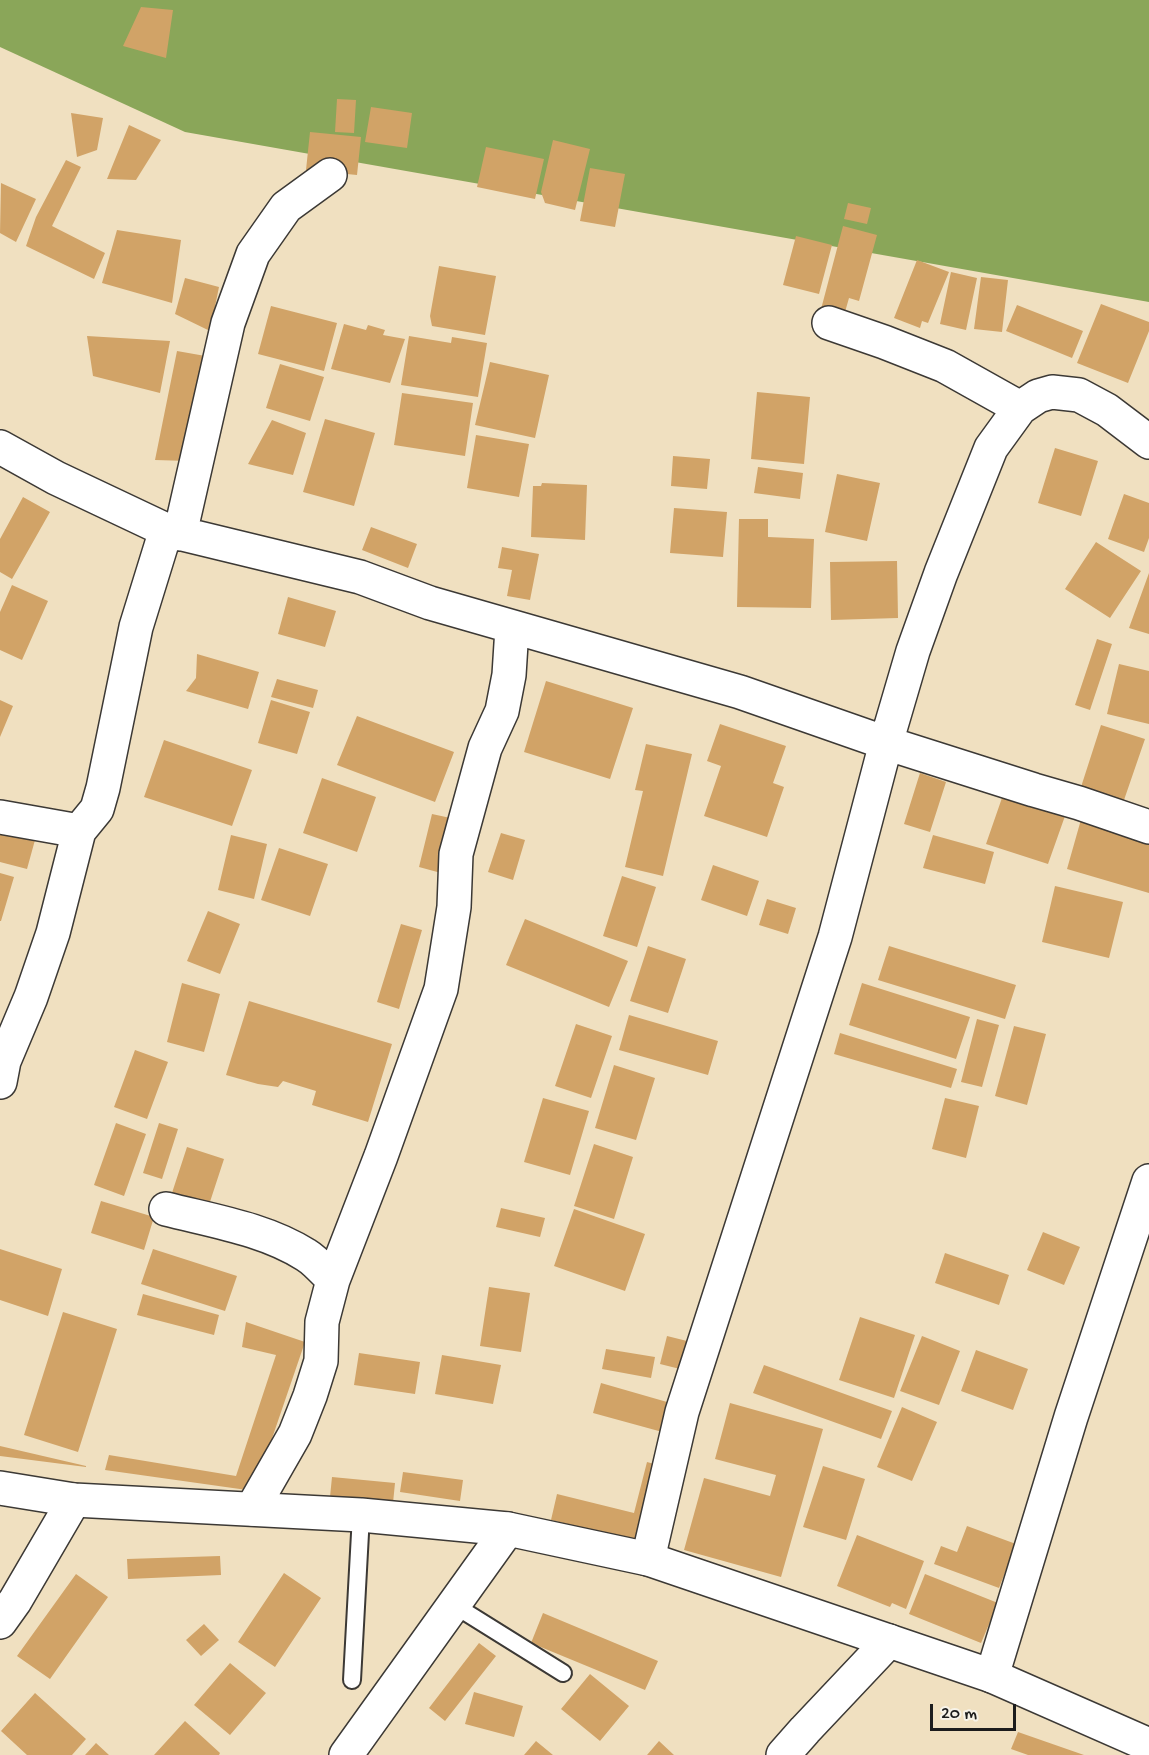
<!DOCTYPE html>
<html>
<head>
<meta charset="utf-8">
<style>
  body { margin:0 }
  #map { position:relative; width:1149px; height:1755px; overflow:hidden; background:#f0e0c0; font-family:"Gochi Hand",sans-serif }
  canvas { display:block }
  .scale { position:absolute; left:930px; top:1704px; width:86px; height:27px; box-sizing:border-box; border:3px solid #1c1c1c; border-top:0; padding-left:8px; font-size:18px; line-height:21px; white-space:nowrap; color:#1c1c1c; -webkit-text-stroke:4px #f7f3e8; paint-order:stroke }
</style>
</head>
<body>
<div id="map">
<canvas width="1149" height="1755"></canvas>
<div class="scale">20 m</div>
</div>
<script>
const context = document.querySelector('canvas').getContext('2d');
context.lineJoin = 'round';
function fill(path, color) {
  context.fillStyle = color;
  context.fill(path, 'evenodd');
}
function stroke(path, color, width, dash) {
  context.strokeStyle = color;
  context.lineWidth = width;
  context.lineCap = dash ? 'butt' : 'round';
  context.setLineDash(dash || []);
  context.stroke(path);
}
const forest = new Path2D(`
  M0 0H1149V302L185 132 0 47Z`);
const building = new Path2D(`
  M141 7 173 10 166 58 123 46Z
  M337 99 356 100 354 133 335 132Z
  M371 107 412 113 407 148 365 142Z
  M71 113 103 118 97 150 77 157Z
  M129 125 161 140 136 180 107 179Z
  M310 132 361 137 357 175 306 170Z
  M553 140 590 149 575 210 545 203 541 192Z
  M486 147 544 159 535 199 477 187Z
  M66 160 81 167 52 226 105 253 94 279 26 246 36 217Z
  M590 168 625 174 615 227 580 221Z
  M1 183 36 199 16 242 0 233Z
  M848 203 871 208 867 224 844 219Z
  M843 226 877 235 859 301 849 298 843 319 820 313Z
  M117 230 181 240 172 303 102 283Z
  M796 236 832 245 819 294 783 285Z
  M917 260 949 272 928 323 922 321 920 328 894 318Z
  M439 266 496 276 485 335 432 326 430 316Z
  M951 272 977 278 966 330 940 324Z
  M981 277 1008 280 1002 332 974 329Z
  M185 278 219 287 210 331 175 314Z
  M1101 304 1149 322V331L1128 383 1077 363Z
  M1017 305 1083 331 1072 358 1006 331Z
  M271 306 337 323 324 371 258 354Z
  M344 324 366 330 368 325 385 330 383 335 405 339 390 383 331 369Z
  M87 336 170 341 160 393 93 376Z
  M409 336 451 343 452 337 487 343 478 397 401 385Z
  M177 351 211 357 189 461 155 460Z
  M490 362 549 375 535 438 475 425Z
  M280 364 324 377 310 421 266 408Z
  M757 392 810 397 804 464 751 459Z
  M402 393 473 403 465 456 394 445Z
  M325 419 375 433 354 506 303 492Z
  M272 420 306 433 293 475 248 464Z
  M476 435 529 444 519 497 467 488Z
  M1055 448 1098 461 1081 516 1038 503Z
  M673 456 710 459 707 489 671 486Z
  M758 467 803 473 800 499 754 493Z
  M837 474 880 483 867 541 825 532Z
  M542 483 587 485 585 540 531 537 533 486H541Z
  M1124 494 1149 503V538L1144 552 1108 539Z
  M23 497 50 512 12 579 0 572V539Z
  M674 508 727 512 723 557 670 553Z
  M739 519H768V537L814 539 811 608 737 607Z
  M371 527 417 544 408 568 362 550Z
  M1096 542 1141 571 1110 618 1065 589Z
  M502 547 539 554 530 600 507 596 512 570 498 568Z
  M897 561 898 618 831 620 830 562Z
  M1149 573V634L1129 628Z
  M12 585 48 601 22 660 0 650V612Z
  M288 597 336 611 325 647 278 634Z
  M1097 639 1112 644 1090 710 1075 705Z
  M197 654 259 672 248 709 186 691 196 678Z
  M1119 664 1149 671V724L1107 714Z
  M277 679 318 690 313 708 271 697Z
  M546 681 633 708 610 779 524 752Z
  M0 700 13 706 0 737Z
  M271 700 310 712 297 754 258 743Z
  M357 716 454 752 435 802 337 765Z
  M720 724 786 746 773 783 784 787 767 837 704 816 721 766 707 761Z
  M1101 725 1145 739 1124 800 1081 787Z
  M164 740 252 770 232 826 144 797Z
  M646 744 692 754 663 876 625 867 643 791 635 790Z
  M920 773 946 782 930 832 904 824Z
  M322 778 376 797 357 852 303 833Z
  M1003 795 1065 816 1048 864 986 844Z
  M432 814 455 819 441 873 419 867Z
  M1082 816 1149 836V893L1067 869Z
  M0 830 35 840 27 869 0 862Z
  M501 833 525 840 513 880 488 872Z
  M231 835 267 844 254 899 218 890Z
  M933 835 994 852 985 884 923 868Z
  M279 848 328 864 310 916 261 900Z
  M713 865 759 881 747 916 701 900Z
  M0 873 14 877 1 921H0Z
  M622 876 656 887 637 947 603 936Z
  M1055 886 1123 902 1109 958 1042 942Z
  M767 899 796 908 788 934 759 925Z
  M208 911 240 924 220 974 187 961Z
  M525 919 628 961 609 1007 506 965Z
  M401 924 422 930 399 1009 377 1002Z
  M648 946 686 959 668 1013 630 1001Z
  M889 946 1016 985 1005 1019 878 980Z
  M182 983 220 994 204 1052 167 1042Z
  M862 983 970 1017 956 1059 849 1025Z
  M249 1001 392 1044 368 1122 312 1105 316 1091 283 1081 278 1087 258 1084 226 1075Z
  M629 1015 718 1041 708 1075 619 1050Z
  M977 1019 999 1025 982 1087 961 1082Z
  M576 1024 612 1036 591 1098 555 1086Z
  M1014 1026 1046 1034 1027 1105 995 1096Z
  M840 1033 957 1069 951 1088 834 1054Z
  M135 1050 168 1062 147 1119 114 1107Z
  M614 1065 655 1078 636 1140 595 1128Z
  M543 1098 589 1111 570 1175 524 1162Z
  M945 1098 979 1106 966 1158 932 1149Z
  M116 1123 146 1134 124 1196 94 1185Z
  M159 1123 178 1129 162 1179 143 1173Z
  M594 1144 633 1157 614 1219 574 1206Z
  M187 1147 224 1159 207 1211 170 1199Z
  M101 1201 154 1217 144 1250 91 1233Z
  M501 1208 545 1218 540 1237 496 1227Z
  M574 1209 645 1234 625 1291 554 1266Z
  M1043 1232 1080 1247 1064 1285 1027 1270Z
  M0 1249 62 1269 48 1316 0 1300Z
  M153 1249 237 1276 225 1311 141 1284Z
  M945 1253 1009 1275 999 1305 935 1283Z
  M489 1287 530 1293 521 1352 480 1346Z
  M143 1294 219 1315 214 1335 137 1315Z
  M63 1312 117 1329 78 1452 24 1435Z
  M860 1317 915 1335 894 1398 839 1380Z
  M246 1322 305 1342 254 1491 105 1470 109 1455 236 1476 276 1355 242 1347Z
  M667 1336 691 1342 684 1370 660 1364Z
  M922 1336 960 1351 939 1405 900 1391Z
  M606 1349 655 1357 651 1378 602 1369Z
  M976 1350 1028 1369 1013 1410 961 1391Z
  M359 1353 420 1362 415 1394 354 1385Z
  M442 1355 501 1365 493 1404 435 1394Z
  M764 1365 892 1411 881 1439 753 1393Z
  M601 1383 674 1404 666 1433 593 1413Z
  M730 1403 823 1429 781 1577 684 1550 704 1478 770 1496 776 1475 715 1459Z
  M902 1407 937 1422 912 1481 877 1467Z
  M0 1446 86 1466V1467L0 1456Z
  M647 1462 665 1467 645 1543 551 1520 557 1494 634 1513Z
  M823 1466 865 1479 846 1540 803 1527Z
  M403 1472 463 1480 460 1501 400 1492Z
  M332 1477 395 1483 393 1503 330 1497Z
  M967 1526 1016 1544 999 1588 934 1564 941 1546 957 1552Z
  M857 1535 924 1561 906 1609 892 1603 890 1607 837 1586Z
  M220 1556 221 1575 128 1579 127 1559Z
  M284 1573 321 1598 275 1667 238 1642Z
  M76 1574 108 1597 50 1679 17 1656Z
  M925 1574 998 1603 981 1643 909 1614Z
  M543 1613 658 1661 645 1690 531 1643Z
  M204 1624 219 1640 201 1656 186 1640Z
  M479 1643 496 1656 445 1721 429 1708Z
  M230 1663 266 1693 230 1735 194 1705Z
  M590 1674 629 1706 600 1741 561 1709Z
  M474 1692 523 1706 514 1737 465 1724Z
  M35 1693 86 1739 72 1755H27L1 1731Z
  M185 1721 220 1753 219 1755H154Z
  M1018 1732 1084 1755H1028L1011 1749Z
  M536 1741 553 1755H524Z
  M659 1741 674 1755H647Z
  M96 1743 109 1755H85Z`);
const service = new Path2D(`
  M454 1605 563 1673
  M352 1680 361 1515`);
const minor = new Path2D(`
  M829 323 884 342 945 366 1020 408
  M0 447 56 478 166 530 360 577 430 603 740 692 886 743 1034 790 1079 803 1149 827
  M180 534 228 323 253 254 286 207 330 175
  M0 817 79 831
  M0 1082 4 1061 31 997 53 933 79 831 97 809 103 788 136 627 166 530
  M166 1209C213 1221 265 1229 306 1255 316 1261 325 1272 333 1280
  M252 1509 295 1434 310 1396 321 1361 322 1322 333 1280 381 1156 441 989 454 907 456 854 485 748 502 711 509 675 512 628
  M648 1559 682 1412 835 937 886 743 913 651 941 573 991 448 1020 408 1038 396 1052 392 1079 395 1107 410 1149 442
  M0 1622 15 1601 74 1500
  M992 1676 1071 1417 1149 1181
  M346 1755 508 1529
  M783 1755 805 1730 889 1641`);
const tertiary = new Path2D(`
  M0 1488 74 1500 361 1515 508 1529 648 1559 992 1676 1149 1745`);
fill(forest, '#8aa659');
fill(building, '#d1a367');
stroke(service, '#3c3935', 20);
stroke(minor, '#3c3935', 36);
stroke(tertiary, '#3c3935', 36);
stroke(service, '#fff', 16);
stroke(minor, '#fff', 33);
stroke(tertiary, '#fff', 33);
</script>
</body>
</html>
